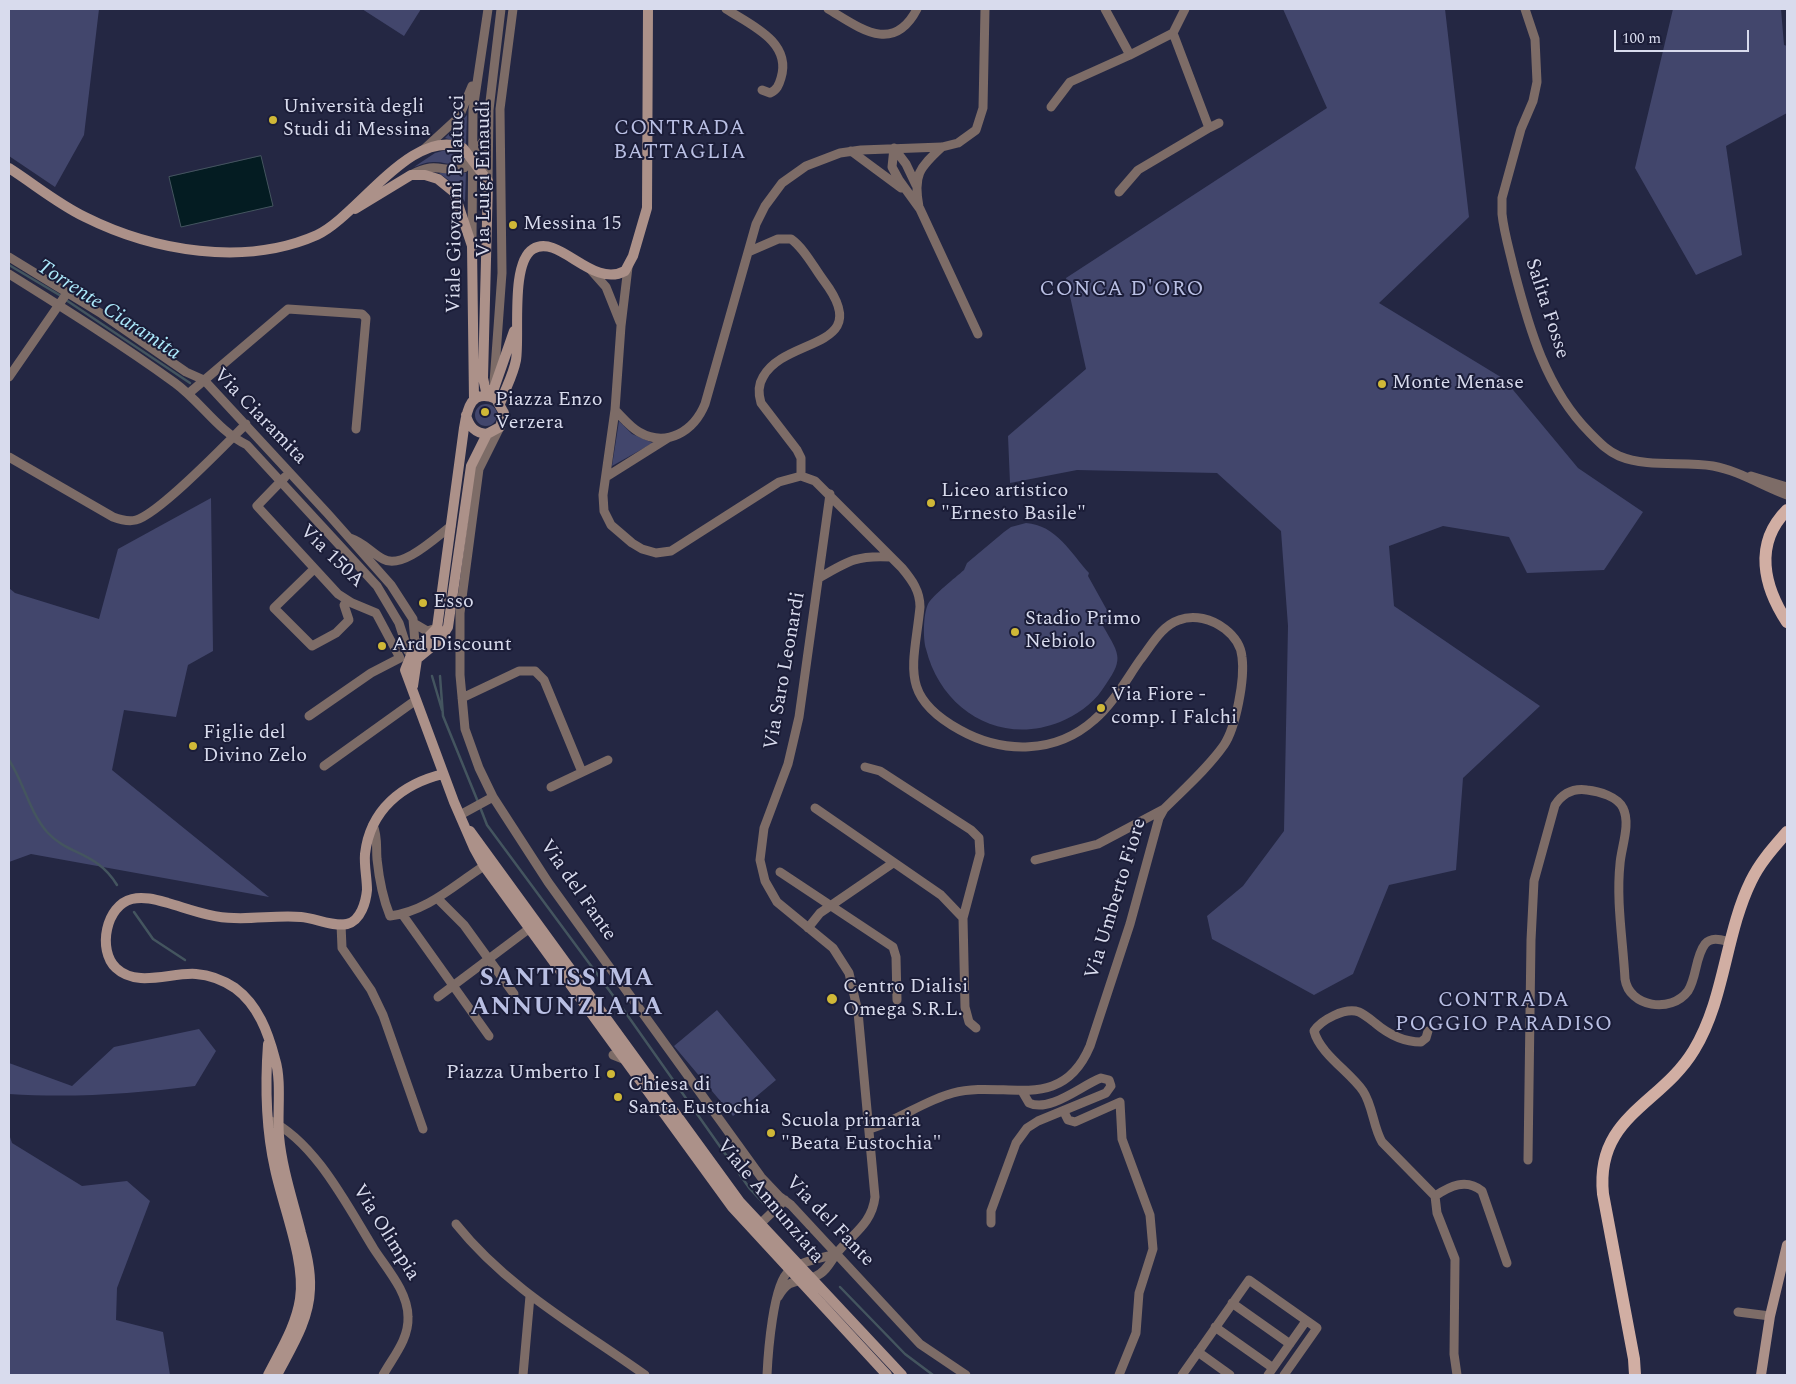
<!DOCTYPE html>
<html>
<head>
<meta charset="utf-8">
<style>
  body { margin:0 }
  #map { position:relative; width:1796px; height:1384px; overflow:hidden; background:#242743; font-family:Spectral,serif }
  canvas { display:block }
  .frame { position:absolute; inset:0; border:10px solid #d8dbed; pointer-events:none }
  .scale { position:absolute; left:1614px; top:30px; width:135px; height:22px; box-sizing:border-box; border:2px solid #d8dbed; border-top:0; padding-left:6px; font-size:15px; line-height:18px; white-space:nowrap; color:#d8dbed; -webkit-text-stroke:4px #1b1d38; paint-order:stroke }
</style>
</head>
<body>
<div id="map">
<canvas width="1796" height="1384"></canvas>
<div class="frame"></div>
<div class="scale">100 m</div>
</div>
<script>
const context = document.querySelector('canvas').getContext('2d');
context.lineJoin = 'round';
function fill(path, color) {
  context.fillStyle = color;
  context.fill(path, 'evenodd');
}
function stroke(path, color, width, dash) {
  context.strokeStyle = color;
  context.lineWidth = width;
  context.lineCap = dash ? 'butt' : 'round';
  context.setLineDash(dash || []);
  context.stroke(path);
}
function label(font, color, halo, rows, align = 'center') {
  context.font = font + ' Spectral,serif';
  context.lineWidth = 4;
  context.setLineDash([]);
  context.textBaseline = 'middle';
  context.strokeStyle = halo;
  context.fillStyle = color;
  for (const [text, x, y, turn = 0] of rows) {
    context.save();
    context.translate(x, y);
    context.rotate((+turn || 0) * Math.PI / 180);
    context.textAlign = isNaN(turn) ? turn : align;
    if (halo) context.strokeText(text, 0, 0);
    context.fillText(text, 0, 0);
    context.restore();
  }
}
const green = new Path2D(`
  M9 9H99L84 135 55 187 9 156Z
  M362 9H421L404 36Z
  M1283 9H1445L1469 217 1379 303 1504 379 1578 468 1643 512 1604 570 1527 573 1509 537 1443 526 1389 546 1394 606 1540 706 1463 778 1456 870 1389 885 1353 974 1314 995 1212 939 1207 916 1243 886 1284 831 1288 626 1281 531 1217 473 1077 470 1010 483 1008 436 1086 369 1066 278 1327 108Z
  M1673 9H1781L1784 45 1787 46V113L1726 146 1742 255 1696 275 1635 168Z
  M467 115 466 144 445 138Z
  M449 149 457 151 467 158C458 170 446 161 433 162 426 162 420 165 414 167L435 153Z
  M439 173H466L465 202 454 184Z
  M475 415a11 11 0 1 1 22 0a11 11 0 1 1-22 0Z
  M619 421 632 434 653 443 612 466Z
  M211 498 213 651 188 665 176 717 124 710 112 770 269 897 31 854 9 862V588L15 593 99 619 118 549Z
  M1026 523C1056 525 1071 553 1089 573L1088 576 1113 621 1103 626C1121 657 1124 659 1102 690 1092 705 1076 715 1060 722 1000 746 941 710 926 649 923 639 923 615 928 604 933 595 955 578 964 570L967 563 1004 532 1011 527Z
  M717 1010 776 1080 733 1116 674 1046Z
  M199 1029 216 1051 195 1086C133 1094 71 1098 9 1094V1063L72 1086 114 1047Z
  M9 1134 12 1143 82 1186 127 1181 150 1201 117 1288 116 1320 163 1332 170 1375H9Z`);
const water = new Path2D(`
  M261 156 273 206 181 227 169 177Z`);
const stream = new Path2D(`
  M9 265 61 296
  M66 300 190 383
  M432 676 442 710
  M440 676 443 716 478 802
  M9 760C24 783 29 811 47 832 69 856 96 851 117 885
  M480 807 487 825 623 1009 750 1189 770 1210
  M134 912 153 939 185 960
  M773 1214 806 1250
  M840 1287 905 1354 933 1375`);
const street = new Path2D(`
  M726 9C751 25 792 42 781 78 779 85 777 90 770 93L762 90
  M828 9C860 28 893 55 917 9
  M1525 9 1535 39 1537 82 1533 101 1521 129 1502 198V214C1504 233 1510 252 1514 270 1529 328 1546 389 1590 433 1599 442 1607 451 1619 456 1648 468 1683 461 1713 466 1740 471 1762 486 1787 495
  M1173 33 1185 9
  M1051 107 1070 82 1130 55 1105 9
  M1209 128 1219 123
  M894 148 892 167 899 180 920 209 978 334
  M894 148 906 164 916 185
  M423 150 459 117 472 86
  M851 151 901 188
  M411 175C438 160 442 174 464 168L487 136
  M488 181 489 110 501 9
  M1119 192 1138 170 1209 128 1173 33 1130 55
  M919 207C913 175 919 168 942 147
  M472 242 473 110 488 9
  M748 252 778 239H791C805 249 814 268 824 281 876 350 785 336 763 377 758 385 758 393 761 403L797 450 801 458V476
  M9 257 102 314 186 372 204 380 328 514 391 585 413 619 416 654
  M628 267 621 326 615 410 603 495 604 511 611 525 632 543 642 549 656 553 671 551 779 482 801 476 815 481 902 568C912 580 920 591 920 607 914 666 898 696 960 730 1003 754 1056 754 1094 720 1113 704 1126 680 1140 660 1151 646 1161 626 1179 620 1194 614 1212 619 1225 629 1234 636 1241 646 1242 657 1245 679 1236 727 1224 745 1208 768 1184 789 1164 809L1159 818 1130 924 1090 1046C1061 1115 1004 1079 953 1093 923 1101 898 1121 869 1129
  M590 269 606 287 620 322
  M9 274C65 309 121 344 175 383 201 402 218 431 247 445L377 586 399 623 408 651 416 658
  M9 377 67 293
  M494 382 502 273 500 109 513 9
  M188 394 288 309 362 314 366 318 356 429
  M615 410C623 418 630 427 639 432 667 448 694 431 705 404L756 224 765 206 782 183 806 166 840 153 861 150 942 147 958 143 976 130 983 108 985 9
  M500 427 479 469 460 613V675L465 729 479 768 493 797 548 882 761 1177 780 1197 791 1205 920 1344 966 1375
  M9 457 113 517C121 520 128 522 136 520 159 514 226 444 246 424
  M1751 476 1787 487
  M285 477 257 506 338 594 352 603 376 613 400 658 371 673 309 716
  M606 477 668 438
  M350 538C365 543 370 552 383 559 402 570 435 538 451 526
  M314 569 274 608 312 646 336 633 349 620 344 605 347 600
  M819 578C848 561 856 555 891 557
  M415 624 427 631 437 628
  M462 698 519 671H535L544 680 582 772
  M324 766 416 700
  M865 767 880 771 971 830 979 838 980 854 963 918 965 1007 969 1022 976 1028
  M551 787 608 760
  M815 808 941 895 963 918
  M460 815 493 797
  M373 825C378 837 376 846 377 859 379 878 383 899 390 916 428 911 454 885 484 866
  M1035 860 1098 844 1164 809
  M780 872 893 947 896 957 897 1000
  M438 899 464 925 514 994
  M402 914 489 1036
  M341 924 342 948 371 990 383 1015 423 1129
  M808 928 820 913 893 863
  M438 997 534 925
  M1428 1031 1426 1038 1421 1042C1403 1042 1388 1034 1375 1023 1370 1019 1364 1014 1359 1012 1345 1007 1321 1020 1314 1031 1320 1054 1350 1072 1363 1091 1373 1106 1373 1127 1382 1142L1435 1196 1437 1213 1455 1259 1454 1354 1457 1375
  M613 1055 623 1059 627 1057
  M1064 1112 1068 1120 1075 1122 1120 1102 1122 1139 1150 1215 1153 1249 1139 1293 1136 1333 1119 1375
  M269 1120C315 1141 348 1207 374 1249 387 1269 408 1292 408 1317 409 1339 393 1357 383 1375
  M1528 1160 1531 940 1534 881 1555 805C1563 793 1573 788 1587 790 1599 791 1618 797 1623 808 1631 824 1621 848 1620 864 1616 901 1623 941 1625 979 1629 1007 1671 1014 1688 991 1697 977 1695 957 1705 944 1712 936 1722 940 1730 942
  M1435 1196C1450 1186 1466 1178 1482 1191L1507 1263
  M991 1223V1211L1016 1143 1027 1128 1038 1121 1106 1093 1111 1086 1109 1080 1101 1078C1082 1085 1050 1113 1029 1103L1022 1091
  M456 1224C507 1288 579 1328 645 1375
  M760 1224 785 1200
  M778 1297C791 1275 798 1285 816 1276 826 1272 831 1261 837 1253 852 1234 872 1224 875 1197L858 1012 849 973 833 948 777 902 765 881 760 860 764 828 788 764 799 717 830 494
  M1232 1303 1290 1344
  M1738 1312 1770 1316
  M1215 1327 1273 1368
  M1198 1352 1230 1375
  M523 1375 530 1296
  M767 1375C768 1354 773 1283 789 1271 801 1261 822 1258 836 1254
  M1182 1375 1249 1280 1317 1328 1284 1375
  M1268 1375 1306 1321`);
const secondary = new Path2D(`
  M9 168C34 184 58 204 85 217 153 251 245 267 317 235 358 216 412 126 463 148L488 181 483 378 487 396
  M355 209 411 175H425L438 179 454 192 472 246 474 400
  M491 397 514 331
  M500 404C505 389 513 376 516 360 520 336 510 263 533 249 559 233 592 289 625 271L633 256 647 208 648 9
  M466 415C469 427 475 433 487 434L500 427 504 413 496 399C471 388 467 409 464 428L437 628 411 655 405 670 454 802 474 848 484 866 732 1207 887 1375
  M413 686 417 659 439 641 448 627 471 466 487 434
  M470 831 740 1202 902 1375
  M268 1375C280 1351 296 1326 300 1299 306 1262 283 1207 275 1169 266 1129 265 1085 268 1044
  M277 1375C291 1348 309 1321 310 1289 311 1270 306 1251 301 1233 293 1201 282 1169 279 1136 277 1113 282 1081 275 1059 268 1032 258 1005 235 988 223 980 210 975 196 974 171 972 137 988 116 968 97 950 106 905 132 899 144 896 157 900 168 903 189 909 212 918 234 918 256 919 279 915 301 917 315 918 333 927 347 924 361 921 366 901 367 890 367 878 364 866 365 854 370 810 402 784 443 774
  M1761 1375 1770 1316 1787 1245`);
const primary = new Path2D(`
  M1787 510C1753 544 1764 587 1787 622
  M1635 1375 1634 1359 1603 1194C1595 1116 1661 1105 1694 1050 1725 999 1725 934 1751 881 1760 862 1774 847 1787 832`);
const markers = [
  [273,120,5,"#d0b837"],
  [513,225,5,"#d0b837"],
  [1382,384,5,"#d0b837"],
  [485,412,5,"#d0b837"],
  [931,503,5,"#d0b837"],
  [423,603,5,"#d0b837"],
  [1015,632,5,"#d0b837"],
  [382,646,5,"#d0b837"],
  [1101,708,5,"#d0b837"],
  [193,746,5,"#d0b837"],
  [832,999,6,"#d0b837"],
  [611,1074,5,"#d0b837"],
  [618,1097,5,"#d0b837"],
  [771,1133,5,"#d0b837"]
];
const poiNames = [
  ["Università degli",283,108],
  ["Studi di Messina",283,131],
  ["Messina 15",523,225],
  ["Monte Menase",1392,384],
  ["Piazza Enzo",495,401],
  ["Verzera",495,424],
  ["Liceo artistico",941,492],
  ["\"Ernesto Basile\"",941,515],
  ["Esso",433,603],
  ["Stadio Primo",1025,620],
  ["Nebiolo",1025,643],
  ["Ard Discount",392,646],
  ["Via Fiore -",1111,696],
  ["comp. I Falchi",1111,719],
  ["Figlie del",203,734],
  ["Divino Zelo",203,757],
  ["Centro Dialisi",843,988],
  ["Omega S.R.L.",843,1011],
  ["Piazza Umberto I",601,1074,"right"],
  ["Chiesa di",628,1086],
  ["Santa Eustochia",628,1109],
  ["Scuola primaria",781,1122],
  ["\"Beata Eustochia\"",781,1145]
];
const streetNames = [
  ["Via Luigi Einaudi",485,179,-90],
  ["Viale Giovanni Palatucci",457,204,-89],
  ["Salita Fosse",1546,309,72],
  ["Via Ciaramita",259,417,46],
  ["Via 150A",331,557,44],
  ["Via Saro Leonardi",786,671,-80],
  ["Via del Fante",577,891,55],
  ["Via Umberto Fiore",1117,899,-73],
  ["Viale Annunziata",769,1202,50],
  ["Via del Fante",829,1222,46],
  ["Via Olimpia",385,1233,58]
];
const neighbourhoodNames = [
  ["CONTRADA",680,130],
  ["BATTAGLIA",680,154],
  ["CONCA D'ORO",1122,291],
  ["CONTRADA",1504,1002],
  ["POGGIO PARADISO",1504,1026]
];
const waterNames = [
  ["Torrente Ciaramita",108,311,33]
];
const districtNames = [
  ["SANTISSIMA",567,980],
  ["ANNUNZIATA",567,1009]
];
fill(green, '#42466c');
fill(water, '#041c22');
stroke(water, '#44555f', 1);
stroke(stream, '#44555f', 2.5);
stroke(street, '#7d6c67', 9);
stroke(secondary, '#ac9189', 10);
stroke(primary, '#d1aea3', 12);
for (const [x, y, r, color] of markers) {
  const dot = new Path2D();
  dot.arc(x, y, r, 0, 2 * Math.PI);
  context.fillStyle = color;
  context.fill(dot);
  stroke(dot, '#1b1d38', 2);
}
label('20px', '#d8dbed', '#1b1d38', poiNames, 'left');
label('20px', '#d8dbed', '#1b1d38', streetNames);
context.letterSpacing = '1px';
label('21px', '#b9bfe3', '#1b1d38', neighbourhoodNames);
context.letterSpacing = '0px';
label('italic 21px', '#abe8fa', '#1b1d38', waterNames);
context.letterSpacing = '1px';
label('bold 25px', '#b9bfe3', '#1b1d38', districtNames);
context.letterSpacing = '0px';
</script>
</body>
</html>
